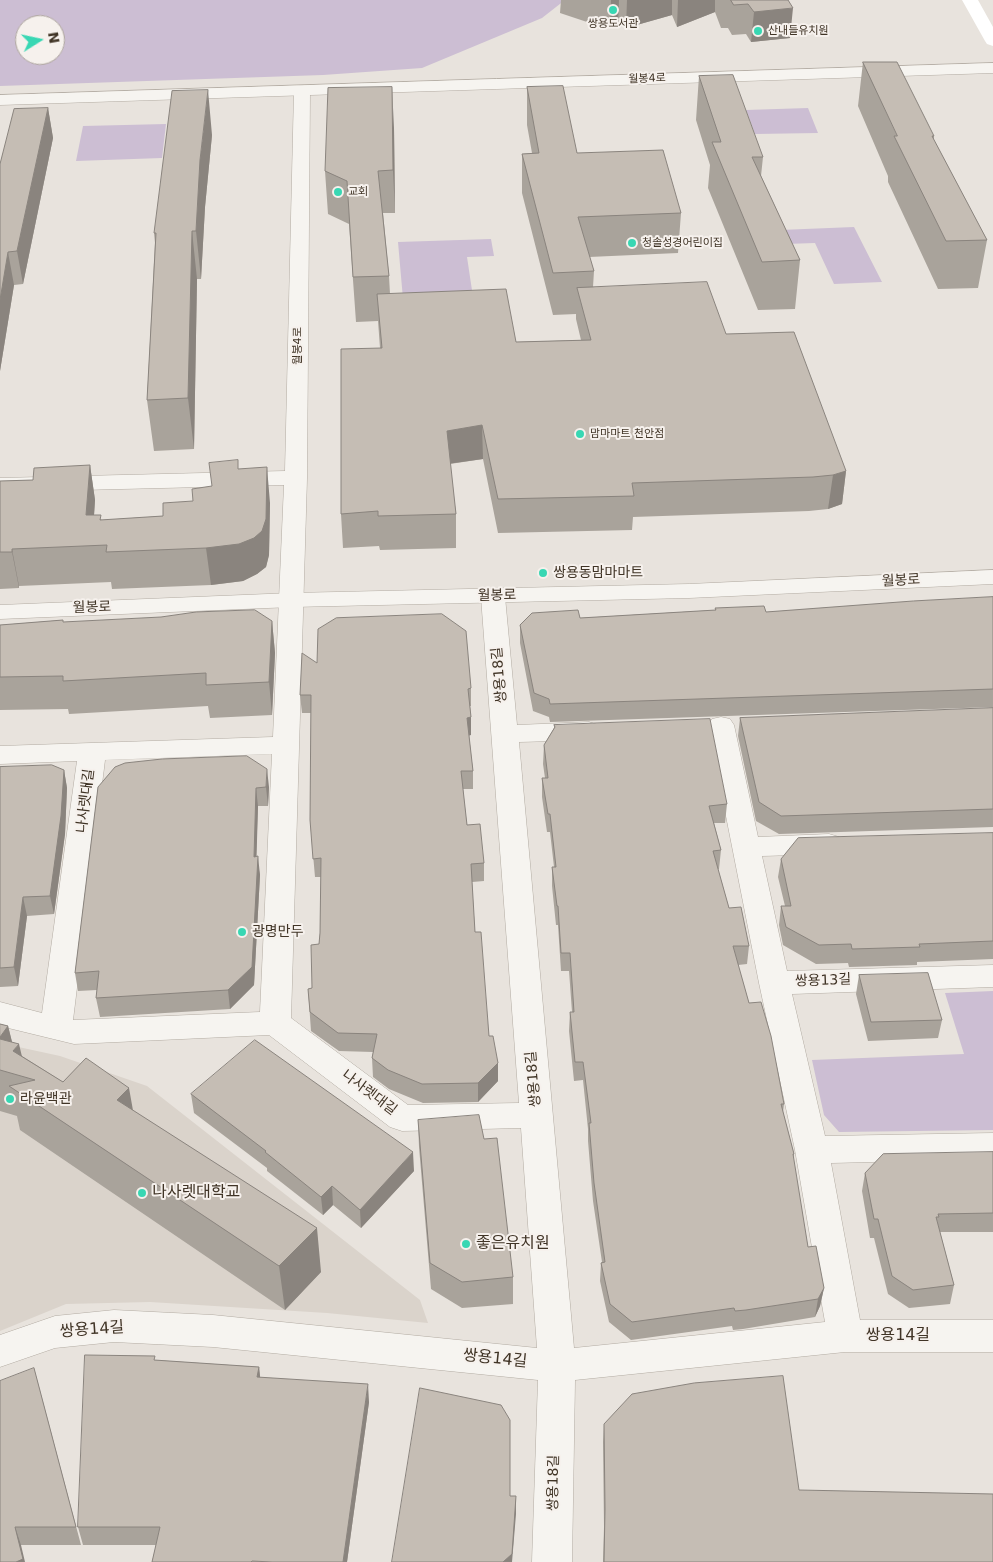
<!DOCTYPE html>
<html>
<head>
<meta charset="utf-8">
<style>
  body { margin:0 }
  #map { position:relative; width:993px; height:1562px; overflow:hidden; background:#e8e3dd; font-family:"DejaVu Sans",sans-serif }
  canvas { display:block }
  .north { position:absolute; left:15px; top:15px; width:50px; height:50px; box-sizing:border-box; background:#f6f1ed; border:1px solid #ada59d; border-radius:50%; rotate:80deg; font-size:14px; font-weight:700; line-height:20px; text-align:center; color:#403426 }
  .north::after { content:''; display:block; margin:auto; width:18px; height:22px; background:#38d7b3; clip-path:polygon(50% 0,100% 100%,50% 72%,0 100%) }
</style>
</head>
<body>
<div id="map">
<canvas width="993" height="1562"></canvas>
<div class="north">N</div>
</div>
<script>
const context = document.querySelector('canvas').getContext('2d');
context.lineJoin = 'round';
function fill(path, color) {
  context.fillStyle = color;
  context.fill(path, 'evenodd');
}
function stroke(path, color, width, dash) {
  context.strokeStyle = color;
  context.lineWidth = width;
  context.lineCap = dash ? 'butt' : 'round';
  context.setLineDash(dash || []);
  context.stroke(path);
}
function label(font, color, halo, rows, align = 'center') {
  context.font = font + ' "DejaVu Sans","Noto Sans KR",sans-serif';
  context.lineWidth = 4;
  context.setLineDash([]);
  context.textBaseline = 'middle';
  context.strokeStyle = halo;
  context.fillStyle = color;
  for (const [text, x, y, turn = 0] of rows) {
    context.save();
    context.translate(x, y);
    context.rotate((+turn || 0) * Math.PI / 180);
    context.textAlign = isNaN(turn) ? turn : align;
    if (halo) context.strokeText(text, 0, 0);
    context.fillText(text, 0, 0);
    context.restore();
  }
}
const built = new Path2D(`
  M0 1043 60 1056 147 1086 420 1300 428 1323 327 1313 150 1302 66 1304 0 1331Z`);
const green = new Path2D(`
  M0 0H565L542 18 422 68 323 75 0 86ZM25 25H55V55H25Z
  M808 108 818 133 755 134 746 110Z
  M166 124 162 158 76 161 83 126Z
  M854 227 882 282 834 284 815 243 786 244 780 230Z
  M491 239 494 256 467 257 473 297 403 299 398 242Z
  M993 991V1130L839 1132 824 1115 812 1060 964 1054 945 993Z`);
const minor = new Path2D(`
  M302 86 308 87 310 91 307 478 291 1018 408 1105 519 1103 481 597 484 592 493 590 502 592 505 597 517 725 589 722 598 725 602 731 598 737 589 740 519 742 574 1348 825 1322 795 1150 759 983 708 725 712 719 721 717 730 719 734 725 758 837 829 834 839 837 843 844 839 851 829 854 762 856 787 971 993 965V987L792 994 825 1136 993 1133V1159L831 1163 860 1320H993V1352H845L575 1380 572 1562H532L538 1380 213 1347 114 1342 55 1348 0 1367V1335L55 1316 114 1310 213 1315 537 1348 521 1128 402 1131 390 1127 269 1035 74 1044 0 1026V1002L42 1013 77 761 0 764V746L273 737 284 485 0 492V478L285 471 294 91 296 87ZM272 754 260 1012 73 1020 105 760Z`);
const tertiary = new Path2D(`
  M993 63V73L0 105V95Z
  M993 570V584L689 598 292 607 0 619V605L292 593 689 584Z`);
const secondary = new Path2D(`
  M962 0H978L993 27V46L987 44 985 41Z`);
const wall = new Path2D(`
  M561 0H788L790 38 751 42 746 34 732 35 728 28H721L715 12 677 27 672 15 626 28 618 25 610 28 602 27 560 13Z
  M863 62 934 136V140L987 240 978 288 938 289 888 182V176L858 106Z
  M699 76 763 157 761 176 800 260 795 309 758 310 708 188 710 165 696 120Z
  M527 87 577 153 681 213 678 253 589 257 594 271 593 287 726 334 846 471 842 504 828 509 809 511 633 517 632 530 498 533 483 459 450 464 456 514V548L380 550 379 546 343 548 341 514 380 348 378 321 356 322 349 224 328 214 325 171 394 128 395 213H383L389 276 390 294 516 342 581 340 576 319V314L553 315 522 193V154L532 153 527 125Z
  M48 108 53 138 23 284 14 285 0 371V164Z
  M212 135 205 207 201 279H197L194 449 154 451 147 400 155 243 154 233Z
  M90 465 95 500 94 515 102 520 163 516 193 501 212 486 239 469 270 503 269 555 266 567 257 574 243 581 211 585 112 589 111 582 19 586V588L0 589V481L33 480Z
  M993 597V707L550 722 549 717 533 711 520 643V625L580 618 715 610V608L766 612Z
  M63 620V622L272 621 275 653 272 715 210 718 208 706 69 714 68 709 0 710V625Z
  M317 663 471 688V706H470L471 717V735H469L473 771V789H463L467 825 484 863V881L472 882 475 932 489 1036 498 1081 478 1102 423 1103 389 1089 373 1077 372 1058 373 1052 339 1051 311 1031 308 989 312 988 319 944 320 933 321 877H315L310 820 311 713H302L300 695Z
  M993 708V827L779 834 756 821 738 736 740 718Z
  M554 725 727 804 725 823H714L721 850 719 869H718L729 908 749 946 747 964 738 965 749 1003 784 1104 783 1112 794 1154 793 1159 808 1247 824 1288 820 1306 815 1317 743 1329 733 1330 732 1326 631 1340 609 1322 600 1281 601 1263 602 1262 593 1201 588 1141V1129L583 1080 574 1081 569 1031 570 1012H572L569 971H561L558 925H556L552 886V867H554L550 832H547L542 797V778H545L543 764 544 745 554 728Z
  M0 767 64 770 67 788 65 834 54 914 27 916 18 986 0 987Z
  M98 787H269L268 806H258L256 856 260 875 254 985 230 1009 100 1017 96 998 97 990 78 991 75 973Z
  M993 833V959L917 962V965L849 967 848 963 816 964 783 945 779 925 781 906H785L778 877 781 859Z
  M859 975 942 1020 938 1038 868 1041 856 994Z
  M0 1024 8 1026 12 1042 22 1056 63 1082 133 1110 321 1272 285 1310 20 1130 17 1116 0 1111Z
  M191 1094 414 1171 361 1228 333 1205 323 1215 267 1171V1168L194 1113Z
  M418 1120 484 1139 513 1277V1304L462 1308 431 1289 419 1147Z
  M993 1152V1232H940L954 1285 950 1304 909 1308 888 1294 874 1238H870L862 1191 865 1173Z
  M155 1360 259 1367 260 1377 369 1402 347 1562H152L156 1545H83L78 1527Z
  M34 1368 81 1545H21L0 1562Z
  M604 1424 799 1490 993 1562H603L604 1527 603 1442Z`);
const shadedWall = new Path2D(`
  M611 0H619L618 25 610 28Z
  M627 0H672V15L626 28Z
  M678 0H715V12L677 27Z
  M793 8 790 38 751 42 754 12Z
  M392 87 394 128 395 213 393 170Z
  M208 90 212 135 205 207 201 279 196 231 200 160Z
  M48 108 53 138 23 284 17 251Z
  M192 231 197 279 194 449 188 398Z
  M8 252 14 285 0 371V300Z
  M482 425 483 459 447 464V431Z
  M90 465 95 500 92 546 86 515Z
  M267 467 270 503 269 555 266 567 257 574 243 581 211 585 206 548Z
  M846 471 842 504 828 509 833 475Z
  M12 549 19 586V588L12 552Z
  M272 621 275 653 272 715 269 682Z
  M471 717V735L468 736 467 718Z
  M267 769 269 787 268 806 266 787Z
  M64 770 67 788 65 834 54 914 50 896Z
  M256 788 258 806 256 875 254 857Z
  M258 856 260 875 254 985 230 1009 228 990Z
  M23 897 27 916 18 986 14 967Z
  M8 1026 14 1050 19 1044 27 1078 0 1044V1037Z
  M498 1063V1081L478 1102V1083Z
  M129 1088 137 1133 117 1100Z
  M413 1152 414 1171 361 1228 360 1210Z
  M332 1186 333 1205 323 1215 321 1197Z
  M317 1228 321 1272 285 1310 279 1266Z
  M824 1288 820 1306 815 1317 818 1299Z
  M259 1367 261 1385 257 1377Z
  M368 1384 369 1402 347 1562H343Z
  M516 1496V1514L512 1562H503Z
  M15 1527 21 1545 25 1562H16Z`);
const building = new Path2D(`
  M731 0H788L793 8 754 12 748 4 734 5Z
  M863 62H897L934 136H932L987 240 946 241 894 136H897Z
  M733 75 763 157H752L800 260 762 262 712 142H721L699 76Z
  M563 86 577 153 663 150 681 213 578 217 594 271 553 273 522 154 539 153 527 87Z
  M392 87 393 170 378 171 389 276 353 277 347 181 325 171 328 88Z
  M208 90 200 160 196 231H192L188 398 147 400 156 233H154L172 91Z
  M48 108 17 251 8 252 0 300V164L14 109Z
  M707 282 726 334 794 332 846 471 833 475 813 477 632 483 634 496 498 499 482 425 447 431 456 514 378 516V511L341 514V349L382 348 377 294 506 289 516 342 591 340 577 288Z
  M238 460V469L267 467 266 519 262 531 254 538 239 544 206 548 106 552 107 545 12 549V552H0V481L33 480 34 468 90 465 86 515H101L100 520 163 516V503L193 501 192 489 212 486 209 463Z
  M993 597V689L550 704 549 699 534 693 520 625 532 613 578 610 580 618 716 610 715 608 764 606 766 612 913 601Z
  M255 610 272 621 269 682 206 685V673L63 681V676L0 677V625L63 620V622L161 617 196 612Z
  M442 614 466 631 471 688 468 689 471 717 467 718 473 771H461L467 825 480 824 484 863 471 864 475 932H481L489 1036H493L498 1063 478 1083 422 1084 388 1070 372 1058 377 1034 338 1033 310 1012 308 989 312 988 311 945 319 944 320 933 321 858 313 859 310 820 311 695H300L302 653 317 663 318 629 336 618Z
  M993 708V809L781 816 759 802 740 718Z
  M710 719 727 804 709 806 721 850 713 851 729 908 741 907 749 946H733L749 1003 761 1002 771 1036 784 1104H781L794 1154H793L808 1247 816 1246 824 1288 818 1299 746 1310 735 1311 734 1308 632 1322 610 1304 601 1263 605 1262 594 1183 589 1123H591L583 1062H575L570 1012H574L570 953H561L558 906H557L552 867H556L550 814H548L542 778H548L544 745 555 727 554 725Z
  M247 756 267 769 266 787 256 788 254 857 258 856 252 967 228 990 96 998 99 971 75 973 98 787 115 767 125 763 162 759Z
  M52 765 64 770 61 816 50 896 23 897 14 967 0 968V767Z
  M993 833V941L919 944 920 947 852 949 851 944 819 945 786 927 781 906H791L781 859 798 838Z
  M928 973 942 1020 871 1022 859 975Z
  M0 1024 8 1026 0 1037Z
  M0 1039 19 1044 13 1051 63 1082 86 1058 129 1088 117 1100 317 1228 279 1266 9 1086 35 1080 0 1070Z
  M255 1040 413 1152 360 1210 332 1186 321 1197 265 1152 266 1151 191 1094Z
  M479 1115 484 1139 497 1138 513 1277 462 1282 430 1263 418 1120Z
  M993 1152V1213L938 1214 939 1217H936L954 1285 913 1290 892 1276 878 1219H874L865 1173 883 1154Z
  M85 1355 155 1356 154 1360 259 1367 257 1377 368 1384 343 1562H272L252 1561 251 1562H152L160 1527H78Z
  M34 1368 76 1527H15L23 1559 16 1562H0V1381Z
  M783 1376 799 1490 993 1494V1562H604L605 1509 604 1424 632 1394 694 1383Z
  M420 1388 501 1405 510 1420V1496H516L512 1554 503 1562H392Z`);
const markers = [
  [613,10,5,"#38d7b3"],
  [758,31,5,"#38d7b3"],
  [338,192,5,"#38d7b3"],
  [632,243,5,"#38d7b3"],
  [580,434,5,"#38d7b3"],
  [543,573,5,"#38d7b3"],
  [242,932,5,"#38d7b3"],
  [10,1099,5,"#38d7b3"],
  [142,1193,5,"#38d7b3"],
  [466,1244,5,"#38d7b3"]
];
const farPoinames = [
  ["쌍용도서관",613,24,"center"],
  ["산내들유치원",768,31],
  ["교회",348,192],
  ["청솔성경어린이집",642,243],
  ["맘마마트 천안점",590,434]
];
const farStreetnames = [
  ["월봉4로",647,79,-2],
  ["월봉4로",298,346,-90]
];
const poiNames = [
  ["쌍용동맘마마트",553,573],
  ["광명만두",252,932],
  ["라윤백관",20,1099]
];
const streetNames = [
  ["월봉로",901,581,-3],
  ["월봉로",497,596,-1],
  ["월봉로",92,608,-2],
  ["쌍용18길",500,675,-95],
  ["나사렛대길",86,801,-83],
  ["쌍용13길",823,981,-2],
  ["쌍용18길",534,1079,-95],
  ["나사렛대길",369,1093,37],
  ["쌍용18길",554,1483,-89]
];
const nearPoinames = [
  ["나사렛대학교",152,1193],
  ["좋은유치원",476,1244]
];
const nearStreetnames = [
  ["쌍용14길",92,1330,-4],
  ["쌍용14길",898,1336],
  ["쌍용14길",495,1359,6]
];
fill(built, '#dad3cb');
fill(green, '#ccbed3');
stroke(minor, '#b2aba2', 1);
stroke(tertiary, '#b2aba2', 1);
fill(minor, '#f6f4f0');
fill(tertiary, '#f6f4f0');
fill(secondary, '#fff');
fill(wall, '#a9a39b');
fill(shadedWall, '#8a847e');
fill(building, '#c5bdb4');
stroke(building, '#8a847e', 1);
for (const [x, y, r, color] of markers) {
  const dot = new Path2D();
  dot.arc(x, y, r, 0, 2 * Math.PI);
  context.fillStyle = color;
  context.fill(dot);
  stroke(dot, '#f6f1ed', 2);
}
label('11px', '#403426', '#f6f1ed', farPoinames, 'left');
label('11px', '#403426', '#f6f1ed', farStreetnames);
label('14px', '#403426', '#f6f1ed', poiNames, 'left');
label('14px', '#403426', '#f6f1ed', streetNames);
label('16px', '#403426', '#f6f1ed', nearPoinames, 'left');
label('16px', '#403426', '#f6f1ed', nearStreetnames);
</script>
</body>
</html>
